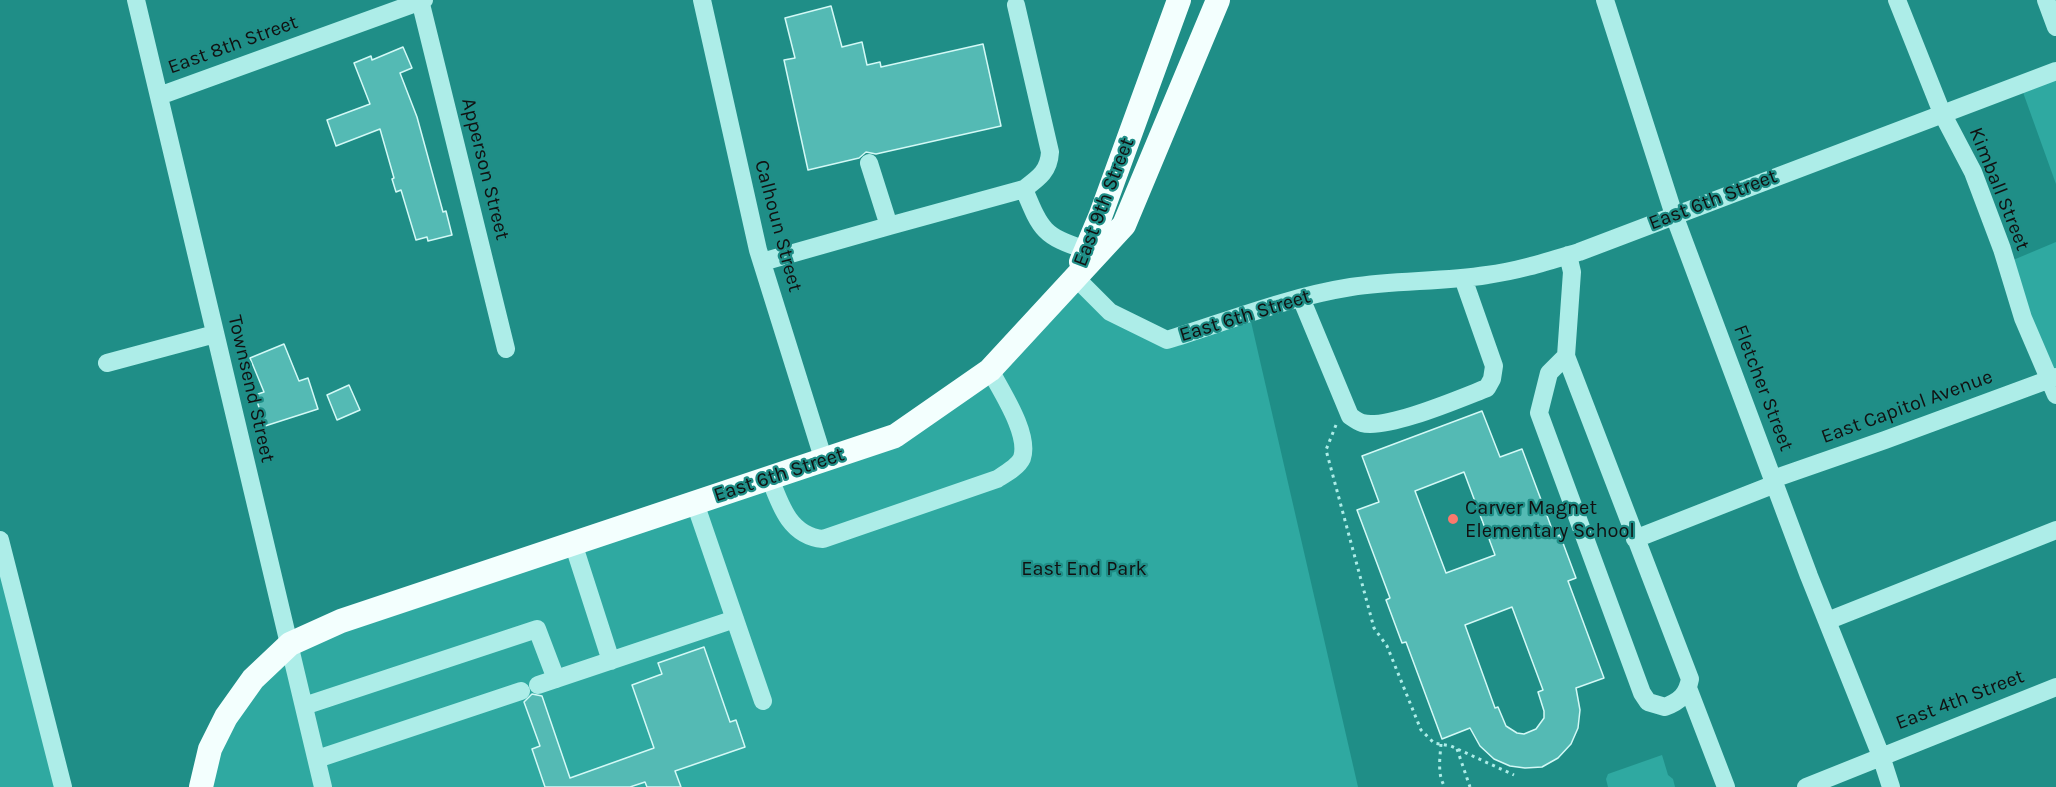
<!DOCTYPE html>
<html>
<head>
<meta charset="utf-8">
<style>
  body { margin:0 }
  canvas { display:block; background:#1f8e87 }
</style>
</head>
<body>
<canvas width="2056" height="787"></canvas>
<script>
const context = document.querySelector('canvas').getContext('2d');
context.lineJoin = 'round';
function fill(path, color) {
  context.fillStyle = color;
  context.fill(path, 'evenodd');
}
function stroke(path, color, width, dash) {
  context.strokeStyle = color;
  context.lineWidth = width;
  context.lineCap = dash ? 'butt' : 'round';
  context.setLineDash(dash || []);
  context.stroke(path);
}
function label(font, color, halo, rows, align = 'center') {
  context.font = font + ' Karla,sans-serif';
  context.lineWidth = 4.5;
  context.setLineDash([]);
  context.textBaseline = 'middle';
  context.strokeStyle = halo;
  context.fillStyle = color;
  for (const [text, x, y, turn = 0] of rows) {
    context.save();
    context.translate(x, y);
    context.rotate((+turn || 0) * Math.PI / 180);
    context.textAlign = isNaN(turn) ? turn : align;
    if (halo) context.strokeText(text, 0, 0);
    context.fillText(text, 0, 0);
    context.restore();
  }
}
const green = new Path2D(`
  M2056 71V184L2020 84Z
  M2056 242V377L2006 263Z
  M1075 277 1110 312 1167 340 1249 313 1358 787H204L210 749 290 644 933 410Z
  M0 571 55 787H0Z
  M1662 755 1668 775 1673 779 1675 787H1608L1606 779 1608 774Z`);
const building = new Path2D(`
  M831 6 842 47 862 42 867 65 880 62 881 67 983 44 1001 126 876 154 866 152 859 158 808 170 784 60 795 58 785 18Z
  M403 47 412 68 400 73 417 117 443 212 446 211 452 235 428 241 427 237 416 240 401 190 396 192 392 179 394 178 380 129 336 146 327 120 370 104 354 63 371 56 372 60Z
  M284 344 299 381 308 378 318 409 265 426 255 395 264 392 250 358Z
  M349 385 360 410 337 420 327 395Z
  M1482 411 1500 457 1522 449 1555 537 1560 535 1576 578 1568 581 1604 678 1576 688 1580 710 1578 728 1571 744 1558 758 1542 767 1525 768 1510 766 1494 759 1480 746 1470 728 1442 739 1406 642 1402 643 1386 600 1390 598 1357 510 1379 502 1362 456ZM1464 472 1495 555 1446 573 1415 491ZM1512 607 1543 690 1538 692 1544 711V718L1536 729 1524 734 1517 733 1506 726 1498 707 1495 708 1465 625Z
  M704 647 730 722 736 720 745 747 675 771 681 787H647L645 782 630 787H545L532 749 540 746 524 702 532 694 542 696 570 778 654 748 632 685 662 674 658 663Z`);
const path = new Path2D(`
  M1336 425 1326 450 1374 628 1387 646 1421 730 1434 743 1451 746 1514 775
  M1441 744C1440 758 1437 775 1445 787
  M1457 749 1470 787`);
const minor = new Path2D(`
  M136 0 323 787
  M420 0 506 349
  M702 0 758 250 824 461
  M1605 0 1674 215 1809 576 1881 756 1891 787
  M1897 0 1942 113 1973 172 2002 249 2023 318 2056 395
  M2046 0 2056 27
  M159 96 424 0
  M869 163 889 226 1024 189C1039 178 1049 171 1050 152L1016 5
  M1024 189C1041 230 1043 236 1086 250
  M762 262 889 226
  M1075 277 1110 312 1167 340C1228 321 1288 297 1351 287 1396 280 1442 282 1487 275 1518 271 1549 261 1579 252L2056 71
  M1301 298 1350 416C1353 418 1358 422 1362 423 1387 430 1461 398 1487 388L1492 379 1494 366 1463 278
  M1566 356 1549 373 1539 413 1642 693 1648 702 1665 707C1680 701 1687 695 1690 679L1566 356 1572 272 1568 255
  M107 363 215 334
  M770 478C780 505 790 536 823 539L997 479C1005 474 1018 467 1022 458 1030 434 1001 391 990 370
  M1773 479 1885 440 2056 377
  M695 503 763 701
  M1635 539 1775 484
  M0 540 63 787
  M573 543 611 661
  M1827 621 2056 530
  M538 685 735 619
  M1688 688 1726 787
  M304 706 537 629 556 679
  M317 759 521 691
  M1806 787 2056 687`);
const major = new Path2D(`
  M1081 262 1100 217 1179 0
  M201 787 210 749 226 717 253 679 290 644 341 621 895 436 990 370 1124 225 1218 0`);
const markers = [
  [1453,519,6,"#fb796d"]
];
const streetNames = [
  ["East 8th Street",233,45,-20],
  ["Apperson Street",485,169,76],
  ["Kimball Street",1999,189,68],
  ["East 6th Street",1713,200,-21],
  ["East 9th Street",1104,202,-69],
  ["Calhoun Street",778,226,75],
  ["East 6th Street",1245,316,-17],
  ["Fletcher Street",1763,388,69],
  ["Townsend Street",251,389,77],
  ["East Capitol Avenue",1907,407,-20],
  ["East 6th Street",779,475,-18],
  ["East 4th Street",1960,700,-21]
];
const poiNames = [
  ["Carver Magnet",1465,508],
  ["Elementary School",1465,531]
];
const parkNames = [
  ["East End Park",1084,569]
];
fill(green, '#2fa9a1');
fill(building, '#54bab4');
stroke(building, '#d3f9f6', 1.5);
stroke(path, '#adede8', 3, [3, 4.5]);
stroke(minor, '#adede8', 18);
stroke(major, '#f3fffe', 24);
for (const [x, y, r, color] of markers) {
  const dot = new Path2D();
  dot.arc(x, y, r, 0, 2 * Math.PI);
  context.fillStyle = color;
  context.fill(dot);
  stroke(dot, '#1f8e87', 2);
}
label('20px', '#111', '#1f8e87', streetNames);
label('20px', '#111', '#1f8e87', poiNames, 'left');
label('20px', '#111', '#1f8e87', parkNames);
</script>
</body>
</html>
